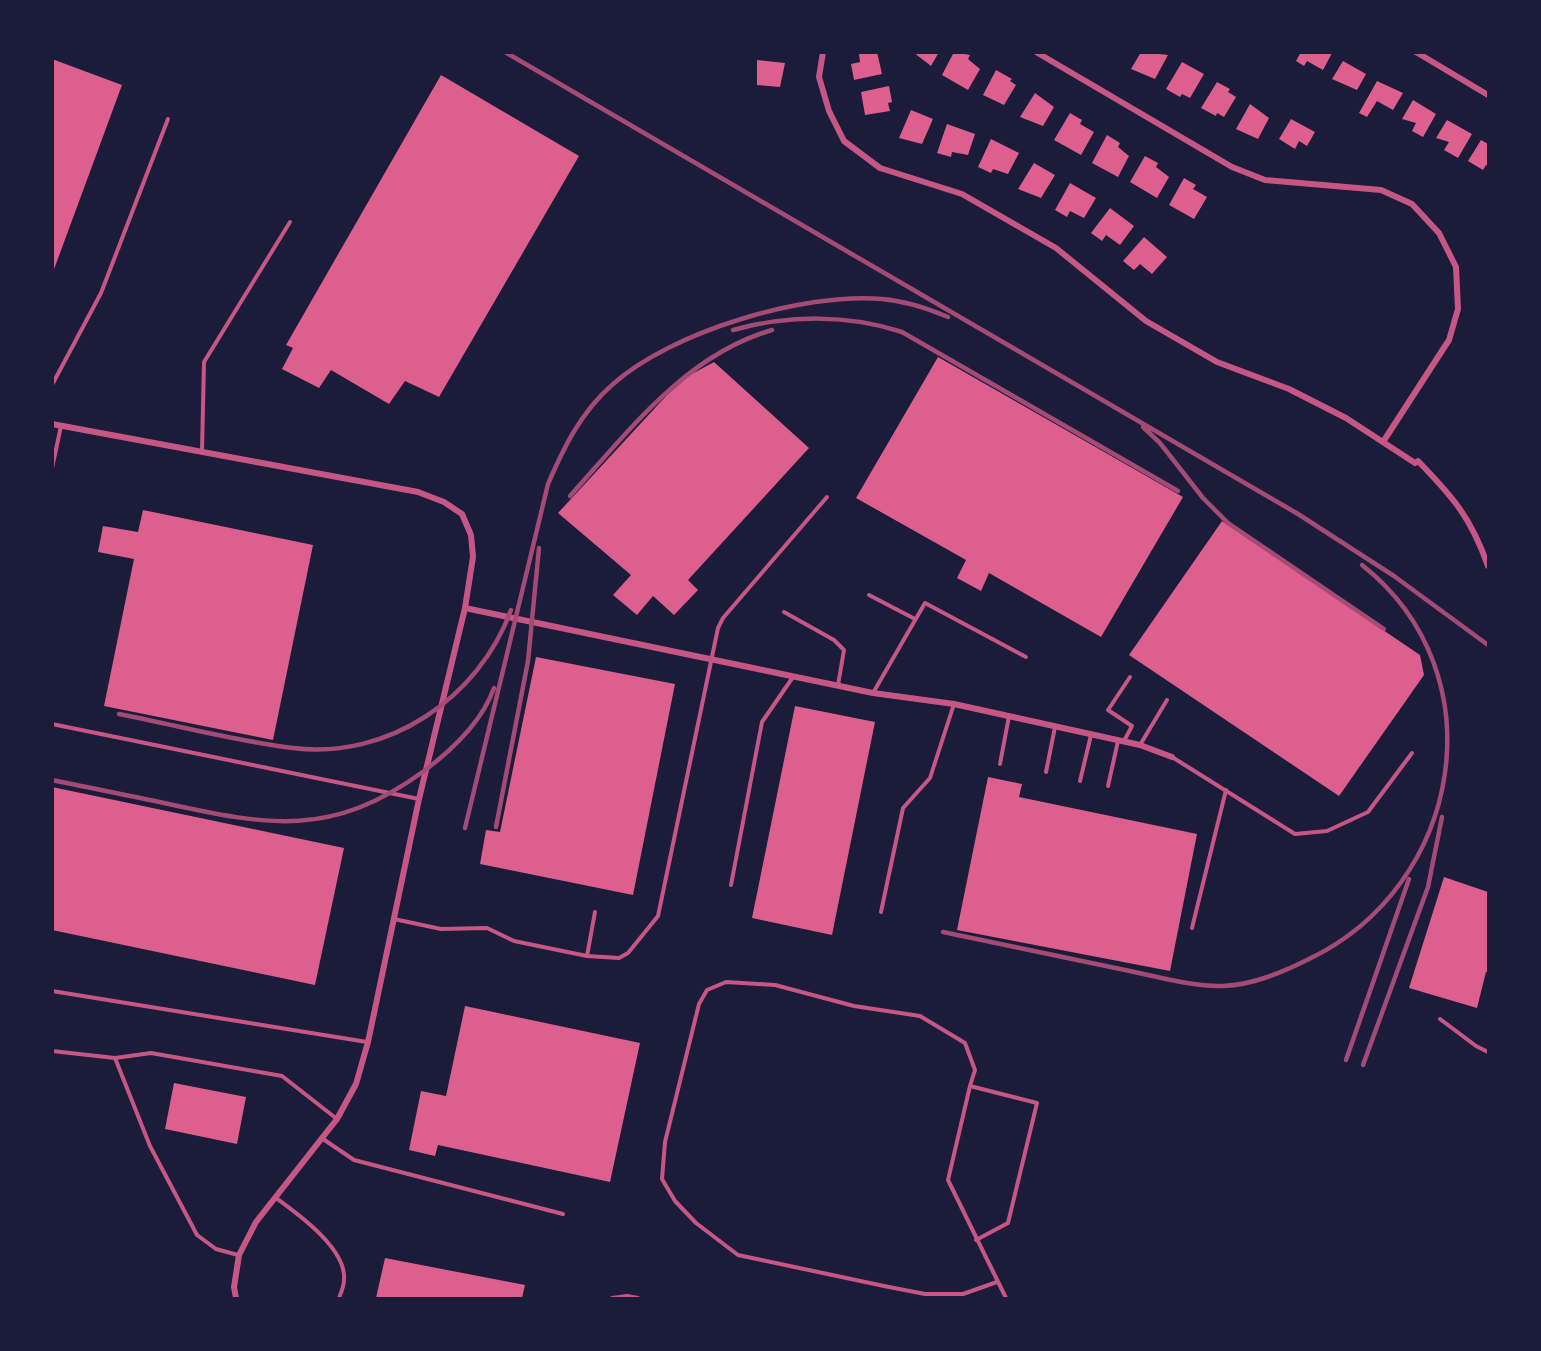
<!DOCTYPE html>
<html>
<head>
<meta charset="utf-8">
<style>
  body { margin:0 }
  #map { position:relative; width:1541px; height:1351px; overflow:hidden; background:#1b1b3a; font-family:"Varela Round",sans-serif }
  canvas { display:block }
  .frame { position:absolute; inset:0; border:54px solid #1b1b3a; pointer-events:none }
</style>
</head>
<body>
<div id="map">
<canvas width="1541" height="1351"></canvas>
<div class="frame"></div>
</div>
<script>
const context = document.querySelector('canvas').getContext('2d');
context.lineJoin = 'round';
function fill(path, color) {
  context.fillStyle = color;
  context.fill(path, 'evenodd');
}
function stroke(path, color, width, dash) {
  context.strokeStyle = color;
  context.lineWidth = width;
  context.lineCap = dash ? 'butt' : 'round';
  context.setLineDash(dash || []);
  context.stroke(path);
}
const building = new Path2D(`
  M877 52 882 74 854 80 851 64 860 62 859 54Z
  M913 52H939L931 66Z
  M954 52 970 55 968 59 980 69 968 90 942 75Z
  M1141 52 1168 55 1155 79 1131 69Z
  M1301 52H1331L1332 53 1323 70 1307 61 1304 66 1296 61Z
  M52 59 122 85 53 272H52Z
  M757 60 785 63 780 87 757 85Z
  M1343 61 1366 74 1357 90 1332 79Z
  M1182 62 1204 74 1190 98 1182 94 1180 97 1166 89Z
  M996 70 1012 79 1010 81 1016 85 1004 105 983 95Z
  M441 75 579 156 439 397 405 381 389 404 331 370 319 388 282 369 293 348 286 345Z
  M1377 81 1403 93 1393 110 1377 101 1367 117 1359 113Z
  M1217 82 1230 89 1228 92 1236 97 1224 117 1217 113 1216 116 1201 108Z
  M889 86 892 102 888 103 890 111 865 115 861 92Z
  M1035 93 1054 107 1043 126 1020 117Z
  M1413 100 1436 114 1423 137 1412 131 1416 123 1402 119Z
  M1250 104 1269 118 1258 139 1236 129Z
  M911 110 933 119 922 144 899 138Z
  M1070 113 1082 120 1080 124 1094 132 1081 155 1054 140Z
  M1291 119 1315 132 1307 146 1299 141 1295 149 1279 139Z
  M1447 120 1472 134 1458 158 1444 150 1449 142 1436 138Z
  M947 124 975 134 968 155 952 152 951 157 937 153Z
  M1107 135 1120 143 1118 147 1129 156 1118 177 1092 163Z
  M991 139 1019 153 1008 174 993 169 991 173 978 167Z
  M1481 140 1488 144V166L1486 165 1483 170 1468 161Z
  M1145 156 1158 163 1156 167 1169 177 1157 198 1130 182Z
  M1034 163 1055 175 1041 198 1018 189Z
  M1184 178 1196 185 1193 189 1207 197 1194 219 1169 205Z
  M1070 183 1096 198 1084 218 1070 211 1067 217 1055 210Z
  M1110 208 1134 226 1120 245 1106 235 1102 241 1091 233Z
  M1144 237 1167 257 1152 274 1140 264 1134 270 1123 261Z
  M938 357 1183 497 1101 637 989 573 981 591 957 578 966 560 856 498Z
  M714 362 809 448 688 580 698 590 674 615 653 596 637 615 613 595 631 575 558 513 667 395 690 375Z
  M143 510 313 545 273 740 104 706 134 559 98 552 103 526 138 532Z
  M1222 521 1420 655 1424 675 1339 796 1129 655Z
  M536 657 675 684 633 895 480 864 486 830 500 832Z
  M795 706 875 722 832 935 752 918Z
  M988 777 1022 784 1019 797 1197 834 1170 971 957 930Z
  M52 787 344 848 315 985 52 930Z
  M1444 877 1488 892V972H1486L1477 1008 1409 988Z
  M465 1006 640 1043 610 1182 438 1145 435 1156 409 1150 421 1091 446 1096Z
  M174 1083 246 1097 237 1144 165 1129Z
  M385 1258 525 1285 522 1298H376Z`);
const service = new Path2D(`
  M52 385 101 293 168 119
  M202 451 204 362 290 222
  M52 468 61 426
  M869 595 915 619
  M784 612 834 640 844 650 838 685
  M873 693 925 603 1026 657
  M52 724 419 799
  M1124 741 1132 726 1108 710 1130 677
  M1140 745 1167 700
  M1172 757 1295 834 1327 831 1368 812 1412 753
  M1000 764 1009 716
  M1046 772 1055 727
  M1080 781 1091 735
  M1108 786 1118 741
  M731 885 762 722 793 677
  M881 912 903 808 930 778 954 704
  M394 919 441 929 487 928 514 941 587 956 619 958 628 953 658 916 718 628 723 618 827 497
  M1192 928 1226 790
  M587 956 595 912
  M52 991 367 1042
  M1440 1019 1476 1046 1488 1052
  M52 1051 115 1058 151 1053 282 1076 337 1119
  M115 1058 150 1146 197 1235 216 1249 238 1255
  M970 1086 975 1070 965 1043 920 1016 854 1006 775 985 726 982 707 990 699 1004 665 1142 662 1179 675 1201 696 1223 738 1255 884 1286 925 1294H963L997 1282
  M323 1139 354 1160 563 1214
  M276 1198C298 1214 347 1249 344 1280 344 1286 341 1293 339 1298
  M976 1240 1008 1223 1037 1103 970 1086 948 1180 1006 1298
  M612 1298 627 1296 638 1298`);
const minor = new Path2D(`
  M823 52 819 77 829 111 844 141 880 168 962 194 1056 248 1146 321 1217 362 1289 389 1346 418 1415 463 1418 461C1454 498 1471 518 1488 566
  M1036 52 1232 167 1265 180 1381 190 1412 204 1439 233 1456 267 1458 309 1449 340 1383 442
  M1416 52 1488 95
  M52 424 418 492 444 502 462 514 471 535 473 557 465 608 419 799 368 1042 356 1084 337 1119 256 1222 239 1255 234 1287 236 1298
  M465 608 873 693 954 704 1140 745 1172 757`);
const rail = new Path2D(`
  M505 52 1298 514 1394 576 1488 645
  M733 330C788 315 848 314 902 332L1178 491
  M1143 427 1160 443 1203 498 1228 523 1384 629
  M570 496C628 432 685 355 772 330
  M119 714C176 725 235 741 293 748 388 760 479 698 511 610
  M52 780C90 788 127 795 164 803 269 826 332 838 424 771 452 750 482 722 494 688
  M496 827 528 661 539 548
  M465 828 548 484C564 447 581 412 612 385 670 332 804 292 882 299 905 301 927 308 948 317
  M943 932C1004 945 1064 957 1125 970 1156 976 1191 987 1223 986 1253 985 1283 972 1309 959 1462 886 1500 674 1362 565
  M1346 1060 1409 879
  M1363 1065 1428 887 1442 817`);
fill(building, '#dd5f8e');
stroke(service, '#c65784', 4);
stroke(minor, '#c65784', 6);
stroke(rail, '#a44b75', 4.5);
</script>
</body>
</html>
